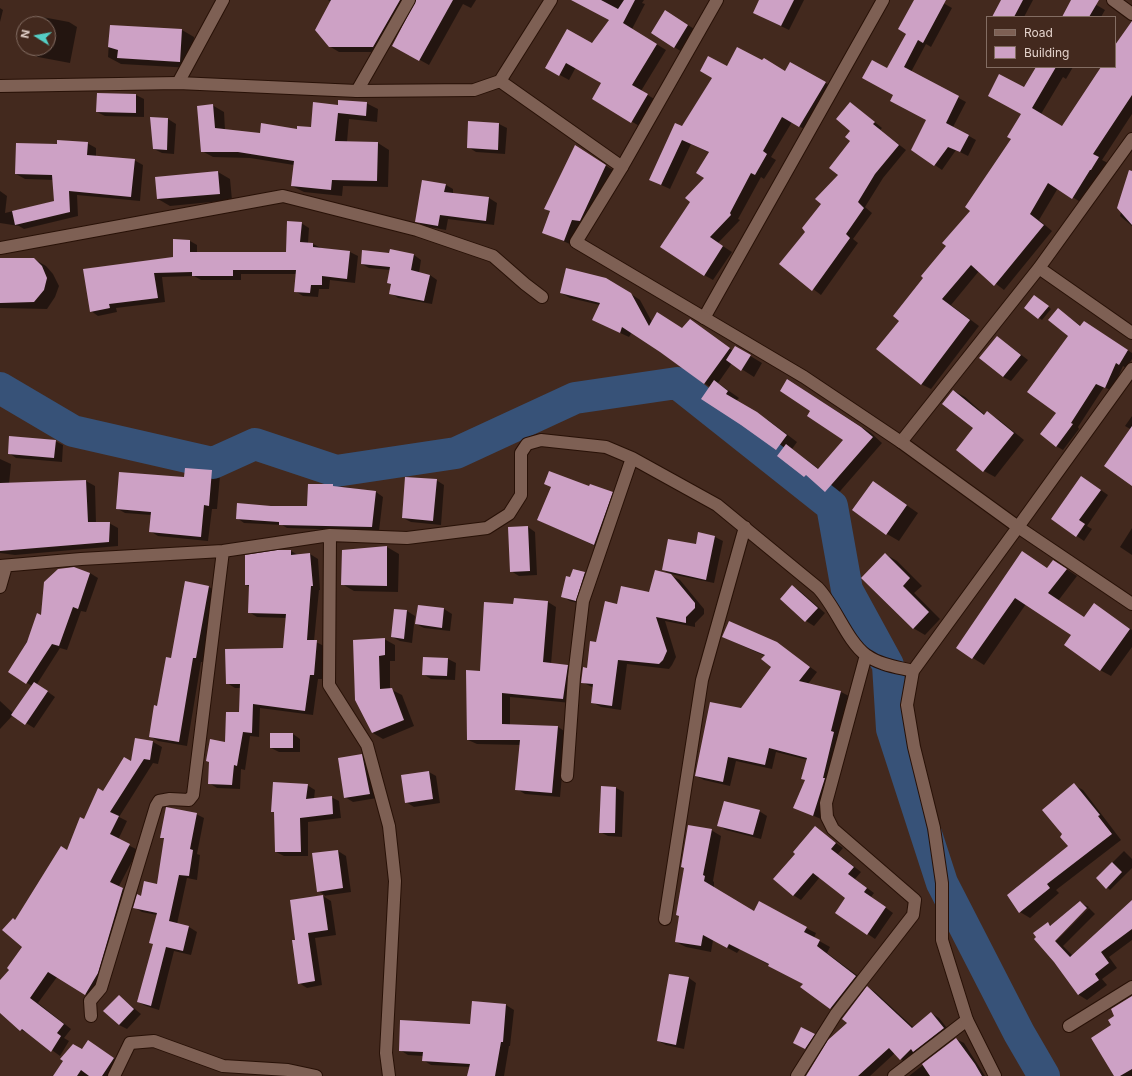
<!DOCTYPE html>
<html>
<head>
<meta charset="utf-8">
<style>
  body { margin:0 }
  #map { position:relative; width:1132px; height:1076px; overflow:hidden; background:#43291e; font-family:Inter,sans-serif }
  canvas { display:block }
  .legend { position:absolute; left:986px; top:16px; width:130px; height:52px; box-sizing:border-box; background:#43291e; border:1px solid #836d63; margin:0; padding:5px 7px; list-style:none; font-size:12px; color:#e3d2cb }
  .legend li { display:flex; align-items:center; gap:8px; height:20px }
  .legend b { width:20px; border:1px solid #836d63 }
  .north { position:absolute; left:16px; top:16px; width:40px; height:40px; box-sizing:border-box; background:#43291e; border:1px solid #836d63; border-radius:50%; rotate:281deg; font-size:11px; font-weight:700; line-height:16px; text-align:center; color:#e3d2cb }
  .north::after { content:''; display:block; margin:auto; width:14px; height:18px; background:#55cec5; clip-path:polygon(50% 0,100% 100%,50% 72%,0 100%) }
</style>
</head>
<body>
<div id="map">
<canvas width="1132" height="1076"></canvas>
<ul class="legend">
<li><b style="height:5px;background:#7e6054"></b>Road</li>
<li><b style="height:11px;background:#cda1c5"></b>Building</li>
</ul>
<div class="north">N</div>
</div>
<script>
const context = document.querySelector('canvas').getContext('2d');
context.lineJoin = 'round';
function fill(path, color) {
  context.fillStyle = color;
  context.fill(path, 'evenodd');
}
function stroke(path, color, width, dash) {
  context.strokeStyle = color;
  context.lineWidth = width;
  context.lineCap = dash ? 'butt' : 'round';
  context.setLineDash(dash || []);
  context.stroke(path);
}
const shadow = new Path2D(`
  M328 0H413L383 52H339L329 46 331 2Z
  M417 0H476L471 8 463 4 429 65 393 45Z
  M583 0H644L642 3 645 4 632 29 666 50 641 91 656 100 641 127 593 99 602 83 576 67 569 80 547 68 593 44 611 20Z
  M760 0H804L789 30 762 17Z
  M915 0H938L952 8 931 47 926 44 911 72 966 102 953 127 976 140 968 156 956 150 942 170 913 150 927 120 894 95 887 69 908 33Z
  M1002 0H1033L1024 17H993Z
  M1073 0H1088L1105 10 1101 17H1063Z
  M0 8 3 10 0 22Z
  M37 16 69 22 77 27 70 63 38 57 31 53V48H48V24H36Z
  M673 16 696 30 682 52 652 33Z
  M110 26 182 30 194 37 192 68 121 64 108 57Z
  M1132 26V114L1102 160 1108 163 1082 203 1058 188 1039 220 1052 231 1004 290 979 271 951 305 979 326 931 389 921 384 900 321 971 210 1012 139 1022 114 1024 89 1037 67H1073L1066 79 1063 77 1041 114 1063 127 1102 67H1115V48Z
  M791 63 834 88 809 132 792 122 771 157 776 160 764 179 761 177 738 219 740 220 718 243 732 252 713 280 704 275 691 202 705 178 710 153 691 144 670 189 659 184 683 128 727 68 785 72Z
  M98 94 136 95 144 99V117L105 116 97 112Z
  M366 103 378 109 377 122 349 119 347 142 378 143 389 150 388 187 343 186 342 196 304 192 292 186 294 165 250 158 213 157 202 151 212 105 224 112 225 130 261 134 311 129 339 106Z
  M851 103 882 128 880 130 906 150 883 178 865 207 872 213 853 239 858 243 821 295 780 264 807 231 840 175 851 141Z
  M151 118 168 119 176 124 174 154 162 153 154 149Z
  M499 124 507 128 505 154 476 152 468 147Z
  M87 143 96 148V156L134 160 143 165 140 201 77 195 78 216 24 229 19 226 0 223V191L7 196 5 213 55 201 54 180 25 179 16 174 58 145Z
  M583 151 613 170 588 225 580 223 572 245 543 232 551 212 546 209Z
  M218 172 230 179 232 200 170 206 158 199Z
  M1132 177V226L1120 216Z
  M446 185 453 189V194L489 198 497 203 494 225 448 219 446 230 424 226 416 221Z
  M301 223 309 228 308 243 313 244 321 248 350 252 358 256 355 283 330 280 329 289H319L318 297 303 296 295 291 296 274H241V280H201L194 276 162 277 165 302 116 308 117 312 98 316 91 311 174 258 190 241 197 245V253H287Z
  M391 251 414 255 421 260 419 273 430 275 437 280 432 304 398 298 391 293 392 285 388 283 390 270 369 268 362 264 390 254Z
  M0 259H34L46 266 53 274 59 286 55 297 47 309 0 308Z
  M616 284 640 300 652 322 683 329 690 320 733 351 747 354 762 363 754 377 732 363 718 383 739 398 736 401 768 420 797 442 792 449 819 469 844 440 811 411 797 386 871 433 882 443 835 497 825 492 778 456 781 452 710 387 632 332 629 337 603 325 600 305 570 298 561 293Z
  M1038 298 1051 309 1042 320 1025 308Z
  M1058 309 1081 326H1091L1132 353V359L1126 368 1123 366 1112 391 1104 387 1078 427 1079 429 1063 450 1056 446 1058 413 1069 336Z
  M998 337 1028 360 1011 381 1003 377Z
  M954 391 965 397 985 415 987 413 998 419 1024 440 995 477 984 471 957 450 974 428Z
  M1132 416V430L1125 426Z
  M55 441 63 445 62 462 16 458 9 453Z
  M0 459 11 464 9 484 86 481 95 486 96 523H109L118 528V546L15 555 0 553Z
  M212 471 220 476 217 509H212L208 541 158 536 150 531 151 515 125 513 118 509 185 478Z
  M1082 477 1108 495 1087 526 1092 529 1084 541 1052 519Z
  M436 480 444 485 441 525 411 522 403 518Z
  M873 482 918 513 899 541 887 534Z
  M333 485 376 492 383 497 379 531 287 528 282 525 244 523 237 518 271 507H308Z
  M590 488 612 493 620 497 602 549 538 520Z
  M528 527 535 532 537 575 519 576 511 571Z
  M1132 528V555L1120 547Z
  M699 533 715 537 723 541 714 583 671 574 663 570 696 545Z
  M387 547 399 554 398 592 354 591 342 584 343 551Z
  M291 551 298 555 310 554 318 559 320 590H319L314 641 324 646 322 679H318L313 715 260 708 259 737 250 736 245 770 241 769 240 789 217 788 209 783 240 713 241 688H235L227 683 284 649 287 618 257 617 249 612 250 587 246 585Z
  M885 554 897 561 922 586 914 593 940 619 925 635 913 628Z
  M1065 568 1077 576 1058 601 1085 618 1094 605 1132 630V647L1111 676 1100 670 1073 635 1026 604 984 665 957 648 1048 569Z
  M90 573 98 578 86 612 81 611 67 650 60 648 37 684 55 697 34 728 13 715 0 729V701L13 713 32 686 9 672 42 616Z
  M585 573 592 577 583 604 570 601 562 596 571 579Z
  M670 575 680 580 704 609V614L695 623V627L665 621 676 657 672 665 669 669 627 664 621 710 601 707 592 702 594 688 582 682 597 643 618 605 650 594Z
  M792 586 800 591 825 613 814 626 806 621Z
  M209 587 216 591 204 662H201L187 746 158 741 150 736 172 659Z
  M548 602 556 607 551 664 568 666 576 671 571 703 510 697V725L558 727 566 732 560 797 525 794 517 789 521 745 477 744 468 740 481 672 514 605Z
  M418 606 444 609 452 614 450 631 424 628 416 624Z
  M395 610 407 611 415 616 412 643 400 641 392 637Z
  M723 637 777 643 817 672 808 684 841 692 849 696 832 784 821 819 802 811 806 781 803 779 808 760 776 752 772 769 736 761 730 786 704 780 696 776 772 667 765 656Z
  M384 639 395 645V661H390V689L402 695 414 726 383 739 373 733 356 699Z
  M424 658 448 659 456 663 455 680 431 679 423 674Z
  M293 734 300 739V752H279L271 748Z
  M136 739 153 742 162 747 158 764 153 763 119 817 127 821 118 840 138 850 119 886 131 894 94 999 57 977 38 1003 71 1029 64 1038 69 1041 60 1056 30 1034 21 1030 0 1012V981L10 969 24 947 15 921 67 851 84 820 103 792 131 762Z
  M362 756 370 760 377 798 353 802 345 797Z
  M429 772 436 776 440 803 414 807 406 802Z
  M307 785 315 790 314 799 331 797 339 801 341 818 308 822V856H284L276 852 275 813 272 811Z
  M1074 785 1083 790 1121 840 1056 890 1059 893 1030 918 1020 912 1070 847 1064 834Z
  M602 787 616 788 624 792 622 837 608 836 600 832Z
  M759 811 767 816 761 839 726 830 718 825Z
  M196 814 204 818 197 854 200 855 197 880 187 878 177 924 189 927 197 932 191 955 174 951 159 1010 146 1006 138 1002 154 944 157 915 142 912 134 907 141 897 158 885 165 839 161 837Z
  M815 827 843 848 838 854 861 872 855 879 874 893 871 897 893 913 875 939 836 912 846 898 820 877 801 900 793 895 796 854Z
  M711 830 721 836 713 881 714 882V888L754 912 806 928 816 933 814 938 830 947 827 953 866 982 841 1015 802 987 804 984 740 949 737 953 713 940 711 952 686 947 676 942 685 869 682 867Z
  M338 851 346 856 351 892 323 896 331 901 336 935 315 938 322 985 307 988 299 983 291 901 326 896 318 891Z
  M1124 851 1132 859V868L1110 890 1097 878Z
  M1132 902V940L1109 957 1117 968 1102 979 1107 985 1087 1000 1079 995 1054 961 1035 939 1038 937 1035 933 1048 923 1052 926 1081 903 1089 907 1051 944 1052 945 1089 908 1095 914 1063 946 1073 956Z
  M689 978 696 983 684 1049 666 1045 658 1041Z
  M868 987 875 992 913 1027 931 1013 939 1018 951 1033 909 1065 902 1060 895 1053 870 1076H807L849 1023Z
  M119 996 141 1014 127 1029 119 1025Z
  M1132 997V1076H1115L1112 1026Z
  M506 1005 514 1010 510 1046H509L504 1076H469L470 1067 431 1065 423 1060V1056L408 1055 400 1050 471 1025Z
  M802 1028 818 1037 809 1050 798 1045Z
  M956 1039 964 1043 985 1076H909Z
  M96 1046 121 1063 112 1076H54L82 1050Z`);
const river = new Path2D(`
  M0 388 73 431 213 463 255 444 336 471 456 453 575 398 677 383 832 506 847 590 888 665 892 729 942 883 1019 1033 1044 1076`);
const building = new Path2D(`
  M331 0H400L373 47H329L315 30Z
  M416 0H453L419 61 392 46Z
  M571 0H601L618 9 624 0H635L623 23 657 44 632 85 648 94 631 123 592 99 601 83 566 63 559 76 545 68 567 29 592 43 609 20Z
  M759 0H794L781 26 753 13Z
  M914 0H946L923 43 918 40 904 67 959 96 946 123 969 135 960 152 948 147 934 166 911 150 926 120 890 101 893 95 862 78 872 60 887 68 906 34 898 29Z
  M1001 0H1023L1014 17H992Z
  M1071 0H1099L1089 17H1062Z
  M665 10 688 25 674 48 651 33Z
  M1132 21V95L1093 154 1099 157 1091 170H1090L1072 199 1048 183 1030 214 1044 225 994 286 971 265 942 299 970 320 921 385 876 349 899 321 893 316 923 278 921 276 946 246 942 243 970 211 965 207 1011 139 1007 137 1021 114 988 96 999 74 1024 87 1036 67H1056L1032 108 1062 126 1101 67H1115V45Z
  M110 25 182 29 180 62 117 58 118 50 108 47Z
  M737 47 762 60 764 58 785 71 790 62 826 82 799 127 782 117 763 151 767 154 755 175 751 173 730 213 731 215 710 237 723 246 704 276 660 247 690 202 685 198 704 178 696 173 709 152 682 140 661 185 649 180 675 123 682 126 712 78 700 71 708 56 727 66Z
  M97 93 136 94V113L96 112Z
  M338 100 367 102 366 116 338 113 335 141 378 142 377 181 332 180 331 190 291 186 294 161 238 152H201L197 106 213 104 215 128 260 133 261 123 297 129V126L311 127 313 102 338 105Z
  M850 102 875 122 873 124 899 145 875 174 858 202 864 208 846 234 850 238 812 291 779 264 805 232 802 228 821 204 815 199 838 175 829 168 850 141 845 137 850 131 836 119Z
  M150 117 168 118 167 150 153 149Z
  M468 121 499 123 498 150 467 148Z
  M57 140 88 142 87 155 135 159 131 197 69 191 70 212 15 225 12 211 54 201 52 175 15 174 16 143 57 144Z
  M575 145 606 165 580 221 572 220 564 241 542 233 550 211 544 209Z
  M1129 170 1132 171V225L1117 208Z
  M218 171 220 194 157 199 155 177Z
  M422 180 446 184 444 192 489 197 486 221 440 215 438 226 415 222Z
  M287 221 302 222 300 242 313 243V247L350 251 347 279 322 276V285H311L310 293 294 292 296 270H233V276H192V272L154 273 158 298 109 304 110 308 90 312 83 269 173 257V239L190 240V252H286Z
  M390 249 414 254 411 270 430 275 424 301 389 294 391 284 387 283 390 267 361 264 362 250 389 253Z
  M0 258H34L42 266 47 278 44 290 34 302 0 303Z
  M566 268 606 278 631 293 649 326 657 312 682 328 690 319 730 348 704 384 660 352 622 327 620 333 592 320 600 303 560 293Z
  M1034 295 1049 306 1038 319 1024 308Z
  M1058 308 1080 326 1084 321 1128 350 1119 365 1116 363 1105 388 1096 384 1071 423 1073 424 1056 447 1040 434 1056 413 1027 392 1068 336 1048 320Z
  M997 336 1021 355 1003 377 979 358Z
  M735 346 751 355 741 371 726 360Z
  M787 379 861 427 873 437 825 492 806 475 804 477 777 456 786 444 818 469 843 440 807 416 810 411 780 391Z
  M714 380 728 391 726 394 757 412 787 435 776 450 741 425 701 399Z
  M953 390 984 415 987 411 1014 433 983 472 956 450 973 428 942 404Z
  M1132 426V486L1104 466Z
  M9 436 56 440 54 458 8 454Z
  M185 468 212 470 209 506 204 505 201 537 149 532 151 512 116 509 119 472 184 477Z
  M549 471 589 486 590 484 613 492 594 545 537 520 551 487 544 484Z
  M1081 476 1101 490 1079 520 1085 524 1076 537 1051 519Z
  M405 477 437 479 433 521 402 518Z
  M86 480 88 522H110L109 542 0 551V483Z
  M873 481 907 505 886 535 852 510Z
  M308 484H333V486L376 491 372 527 279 525V522L236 519 237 503 271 506H307Z
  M528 526 530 571 510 572 508 527Z
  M698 532 715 536 706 580 662 570 668 539 696 544Z
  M387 546V586L341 585 342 550Z
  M277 550H291V555L310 553 313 586H311L307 640H317L314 675H310L305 711 253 704 252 733 243 732 237 766 234 765 232 785 208 784 209 762 206 761 210 739 225 742 226 712H239L240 684H226L225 649 283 648 286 614 248 613 249 585H245V555Z
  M1022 551 1047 568 1053 560 1067 569 1048 593 1084 617 1094 603 1130 629 1100 671 1064 645 1071 635 1015 598 972 659 956 648Z
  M885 553 910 578 903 586 929 612 913 629 861 578Z
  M74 567 90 573 78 609 73 607 59 646 52 644 26 684 8 672 27 642 37 613 41 615 44 582 58 569Z
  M573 569 585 572 576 601 561 597 566 576 570 577Z
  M655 570 671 574 695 603V608L686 617V623L656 617 667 651 663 660 659 664 618 660 612 706 591 703 593 684 581 683 583 667 587 668 590 641 596 642 605 601 617 604 621 586 649 592Z
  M185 581 209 586 196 658H193L179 742 149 737 154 705 157 706 166 657 171 658Z
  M792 585 818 608 805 622 780 599Z
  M514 598 548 601 543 662 568 665 563 699 502 693V724L558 726 552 793 515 790 520 740H467L466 670 480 671 484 602 513 604Z
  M418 605 444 608 442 628 415 624Z
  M394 609 407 610 404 639 391 637Z
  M729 621 777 642 810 667 799 681 841 691 831 731 834 732 823 778H825L813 816 793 808 805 780 801 779 807 758 769 748 765 765 728 757 723 782 695 776 710 702 741 708 771 667 761 659 765 655 722 637Z
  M385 638V655L379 656 380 689 392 688 404 720 372 733 355 700 353 640Z
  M423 657 448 658 447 676 422 675Z
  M34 682 48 691 25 725 11 715Z
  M270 733H293V748H270Z
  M135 738 153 741 150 760 144 759 110 812 119 816 110 834 130 844 110 882 123 888 98 973 85 995 48 972 30 998 64 1024 57 1033 61 1036 51 1052 22 1029 20 1031 0 1013V980L9 970 7 968 22 947 2 930 13 918 15 920 61 846 67 850 80 817 84 819 98 788 103 791 124 757 131 761Z
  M362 754 370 794 344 798 338 758Z
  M429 771 433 799 405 803 401 775Z
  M273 782 308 784 306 799 332 796 333 814 300 818 301 852H275L274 812H271Z
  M1074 783 1100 815 1098 816 1112 834 1047 884 1050 888 1019 913 1007 895 1068 846 1060 837 1062 834 1042 810Z
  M601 786 616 787 615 833H599Z
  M724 801 760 810 753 835 717 826Z
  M166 807 197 813 190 849 193 850 189 876 179 875 169 921 189 926 183 951 166 947 151 1006 137 1002 153 944 149 943 157 913 133 908 137 894 141 896 144 881 157 884 164 838H160Z
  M688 825 712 829 703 875 705 876 704 881 754 911 759 901 807 927 804 932 820 940 817 946 856 976 830 1009 800 987 803 984 768 966 769 964 729 944 727 948 703 935 701 946 675 942 679 916 676 915 684 868 681 867Z
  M815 826 836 843 831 849 854 867 848 874 867 888 864 892 886 907 867 935 835 913 845 898 813 873 793 896 773 879 795 854 793 852Z
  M338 850 343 888 317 892 312 853Z
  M1112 862 1122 872 1106 889 1096 878Z
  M323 895 328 930 308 933 315 981 298 984 292 940H295L290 900Z
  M1132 900V929L1101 952 1109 963 1095 974 1099 980 1078 995 1054 962 1034 939 1036 937 1033 933 1048 922 1050 926 1080 901 1087 908 1055 941 1070 957Z
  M669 974 689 977 676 1045 657 1041Z
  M867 986 912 1028 931 1012 944 1028 913 1052 911 1049 900 1060 889 1048 858 1076H806L828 1040 847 1023 842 1019Z
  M119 995 134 1009 119 1025 103 1011Z
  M1132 996V1069L1120 1076H1114L1091 1038 1111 1025 1108 1020 1114 1016 1111 1009Z
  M472 1001 506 1004 503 1042H501L495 1076H467L470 1064 422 1061 423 1052 399 1051 400 1020 470 1024Z
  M801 1027 815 1034 805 1049 793 1043Z
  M956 1038 975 1064 982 1076H930L922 1064Z
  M88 1040 114 1058 102 1076H89L81 1070 77 1076H53L63 1061 60 1059 73 1044 82 1049Z`);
const street = new Path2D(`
  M1113 0 1132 14
  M178 83 223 0
  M357 91 409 0
  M622 167 717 0
  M0 248 283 196 417 230 493 256 525 284 542 297
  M1039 268 1132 333
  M704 318 883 0
  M901 442 1039 268 1132 139
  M1018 527 1132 604
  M330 535 329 685 367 745 389 826 395 881 386 1053 389 1076
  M0 566 81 559 223 551 330 535 407 538 487 528 509 514 521 495V453L527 444 541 440 606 447 632 458 717 505 818 588C836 607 847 641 866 655 880 665 897 667 913 671
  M0 587 6 566
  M567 776 574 677 583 601 632 458
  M665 919 702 680 745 527
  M91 1016 90 1001 101 988 156 806 159 801 170 799 189 800 193 795 223 551
  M1069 1026 1132 987
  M114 1076 130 1043 154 1041 223 1066 288 1070 316 1076
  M797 1076 836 1014 913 915 915 900 833 829 827 817 826 803 866 655
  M894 1076 967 1020`);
const secondary = new Path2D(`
  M500 81 622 167 576 242 804 377 901 442 1018 527 913 671 907 705 914 747 934 828 942 883V940L967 1020 995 1076
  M0 86 178 83 357 91 474 90 500 81 551 0
  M1018 527 1132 369`);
fill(shadow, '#0007');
stroke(river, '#375278', 32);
fill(building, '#cda1c5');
stroke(street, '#281107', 14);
stroke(secondary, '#281107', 14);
stroke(street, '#7e6054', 12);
stroke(secondary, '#7e6054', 12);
</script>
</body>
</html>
